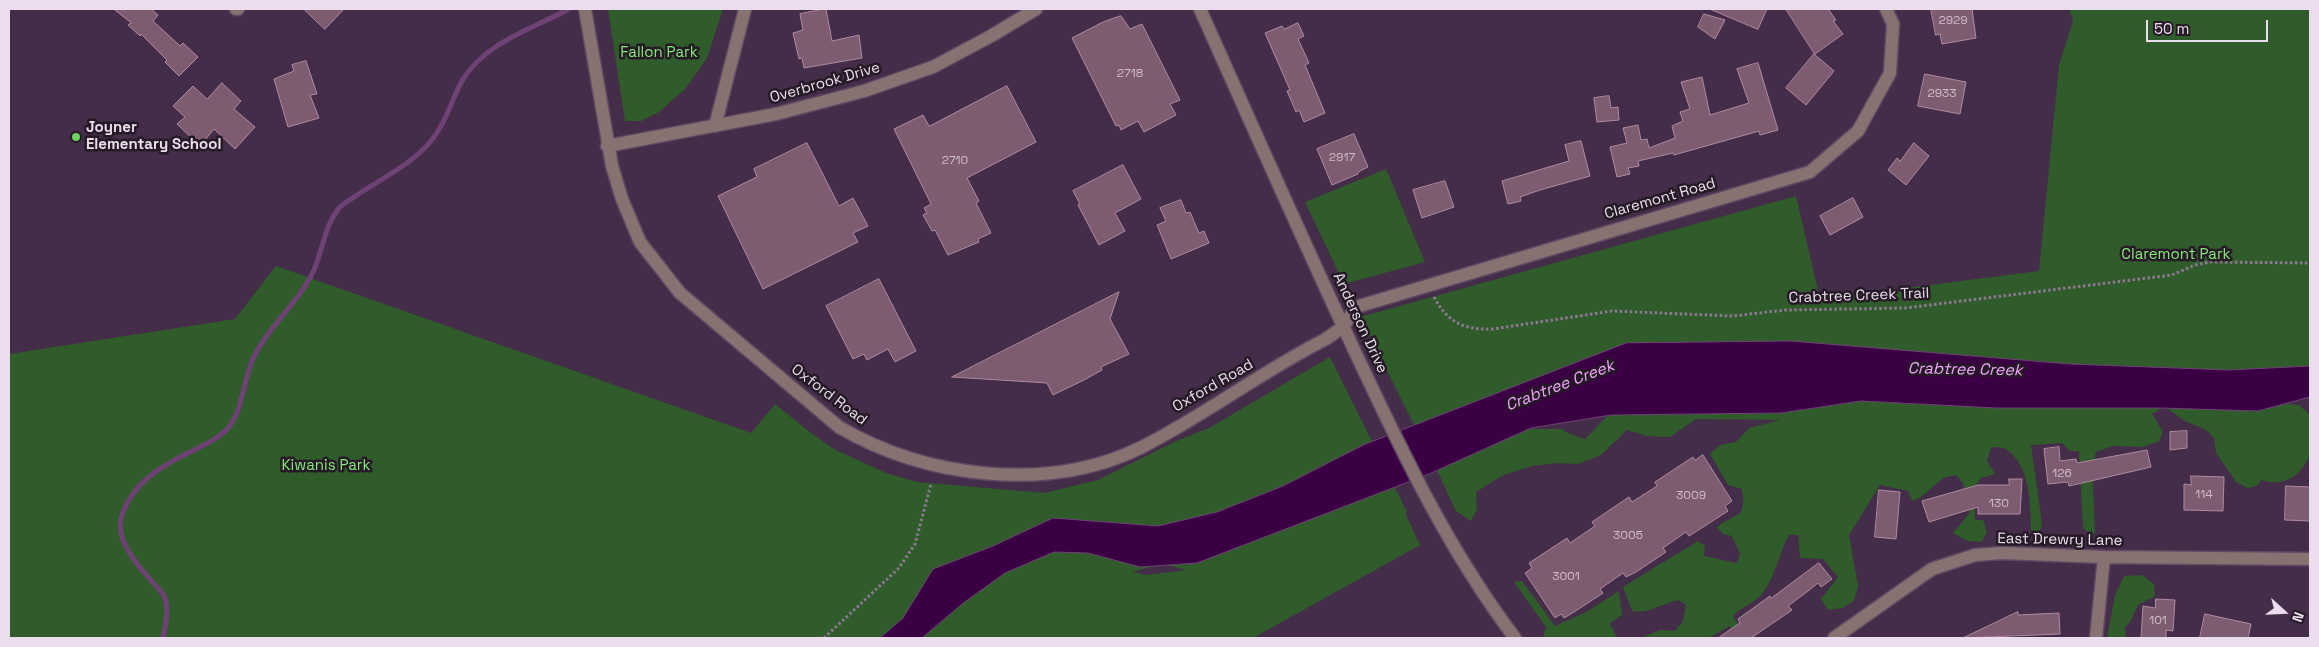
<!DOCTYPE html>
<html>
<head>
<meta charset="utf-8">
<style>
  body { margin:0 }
  #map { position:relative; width:2319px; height:647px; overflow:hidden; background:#442d48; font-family:"Space Grotesk",sans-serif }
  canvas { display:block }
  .frame { position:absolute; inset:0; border:10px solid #ecddee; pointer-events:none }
  .north { position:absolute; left:2259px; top:587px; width:50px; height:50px; -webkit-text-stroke:4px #251a26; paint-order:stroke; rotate:110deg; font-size:14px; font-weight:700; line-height:20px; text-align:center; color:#ecddee }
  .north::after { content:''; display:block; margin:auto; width:18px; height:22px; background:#ecddee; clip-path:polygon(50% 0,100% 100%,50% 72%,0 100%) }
  .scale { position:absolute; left:2146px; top:20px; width:122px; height:22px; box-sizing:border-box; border:2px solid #ecddee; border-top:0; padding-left:6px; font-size:15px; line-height:18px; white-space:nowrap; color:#ecddee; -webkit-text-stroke:4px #251a26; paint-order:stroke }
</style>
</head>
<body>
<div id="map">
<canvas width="2319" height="647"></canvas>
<div class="frame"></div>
<div class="north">N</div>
<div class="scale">50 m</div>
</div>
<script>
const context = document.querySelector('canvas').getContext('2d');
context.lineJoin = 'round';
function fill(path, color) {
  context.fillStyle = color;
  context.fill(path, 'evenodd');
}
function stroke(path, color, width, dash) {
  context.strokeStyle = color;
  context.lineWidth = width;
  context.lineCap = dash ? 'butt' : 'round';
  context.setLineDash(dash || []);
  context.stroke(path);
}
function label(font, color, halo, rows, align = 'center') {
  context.font = font + ' "Space Grotesk",sans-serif';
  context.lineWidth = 5;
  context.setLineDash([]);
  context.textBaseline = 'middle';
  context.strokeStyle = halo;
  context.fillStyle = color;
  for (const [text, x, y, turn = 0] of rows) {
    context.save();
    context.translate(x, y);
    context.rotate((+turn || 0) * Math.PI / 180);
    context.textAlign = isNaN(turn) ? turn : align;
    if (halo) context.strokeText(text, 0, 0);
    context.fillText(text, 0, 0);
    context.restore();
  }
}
const green = new Path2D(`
  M608 9H723L707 58 685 89 659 112 641 121H625Z
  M2069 9H2310V379L1763 374 1425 447 1360 317 1796 196 1820 299 2039 271 2059 65 2073 21Z
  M1386 169 1425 262 1344 284 1305 202Z
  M276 266 751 433 775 404 811 433 834 449 886 473 917 482 1044 493 1098 480 1174 442 1209 428 1330 357 1407 512 1405 513 1420 545 1253 638H9V354L235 319ZM1153 566H1171L1186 570 1147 575 1133 572Z
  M2242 399 2299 405 2310 415V455C2300 477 2284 487 2261 480L2257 486 2248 488 2237 483 2216 453 2214 438 2206 430 2185 421 2164 406 2152 414 2163 432 2159 441 2143 447 2113 446 2096 452 2092 467 2095 532 2091 538 2083 527 2079 451H2070L2062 443 2031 445 2042 524 2039 533 2031 531C2030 505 2031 466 2007 450 2003 447 1996 447 1991 447L1987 461 1995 474 1981 478 1974 487 1975 520H1983L1987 532 1982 542 1967 541 1953 533 1970 512 1963 483 1956 475 1943 478 1921 497 1913 501 1908 491 1880 485 1849 535 1858 586 1854 601 1843 608 1828 610 1821 599 1838 577 1823 559 1800 558 1798 535H1789C1778 555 1776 577 1761 595 1754 603 1741 607 1733 616L1746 638H1740L1729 626 1709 638H1641L1660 630 1675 631 1683 621 1686 605 1678 600C1660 604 1650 614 1632 611L1623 587 1698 541 1705 546 1704 556 1737 563 1740 554 1732 536 1723 534 1717 527C1738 511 1746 520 1742 489L1728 485 1710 454 1720 445 1736 442 1749 428 1780 420 1696 419 1670 437 1647 436 1627 430 1601 455 1578 464 1558 463 1532 466 1503 475 1476 492 1477 509 1471 521 1456 511 1434 464 1517 429H1561L1570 434 1585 439 1610 413 1641 400Z
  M2142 575 2154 584 2155 596 2138 605 2130 622 2125 627 2126 638H2107L2115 595 2124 576Z
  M1522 581 1555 626 1586 612 1619 591 1622 615 1610 623 1617 638H1543L1546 627 1514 582Z`);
const water = new Path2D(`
  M1791 341 2070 364 2228 370 2310 366V397L2258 411 2161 408H1996L1861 401 1781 413 1611 415 1531 428 1429 474 1197 563 1140 567 1088 553 1054 552 1005 573 962 604 922 638H880L903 618 933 569 993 546 1053 518 1158 526 1217 512 1283 486 1363 445 1626 343Z`);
const stream = new Path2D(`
  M163 638C165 626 170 609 164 596 162 592 157 587 153 583 140 567 115 542 121 518 132 481 165 464 196 449 210 442 225 435 233 421 243 404 244 380 252 361 267 327 298 304 314 270 323 249 324 227 339 208 345 202 353 198 360 193 383 178 413 163 431 141 446 123 451 101 462 81 484 43 532 29 569 9`);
const building = new Path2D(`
  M114 9H151L158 15 153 21 180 46 183 43 198 57 179 76 165 62 167 60 141 34 140 36 128 25 131 23Z
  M304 9H344L325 29Z
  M826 9 832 41 859 35 862 58 804 68 802 58 799 59 793 33 803 30 800 14Z
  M1710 9H1767L1758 29Z
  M1786 9H1828L1836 20 1833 21 1843 34 1815 54Z
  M1931 9H1972L1976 38 1942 44 1940 34 1936 35Z
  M1704 14 1725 20 1715 39 1698 27Z
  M1121 16 1130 29 1142 24 1180 100 1170 104 1176 115 1144 132 1138 121 1121 130 1119 125 1116 126 1072 38 1103 22Z
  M1298 23 1304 36 1298 39 1309 63 1305 65 1325 113 1304 122 1299 110 1296 112 1287 91 1290 90 1265 33 1282 26 1284 29Z
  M1814 54 1834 71 1806 105 1786 88Z
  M306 61 317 94 310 95 319 118 288 127 274 79 294 71 292 65Z
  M1758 63 1778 130 1760 135 1759 131 1674 155 1673 153 1638 161 1639 166 1628 168 1630 174 1617 177 1610 147 1627 143 1623 128 1638 125 1641 140 1647 139 1649 148 1675 138 1672 126 1683 121 1680 112 1690 109 1681 82 1702 77 1710 115 1749 103 1737 69Z
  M1925 74 1966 82 1960 114 1918 106Z
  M222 83 241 101 234 109 255 127 235 149 214 129 200 146 177 124 185 117 173 106 193 86 207 99Z
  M1007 86 1036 142 967 178 979 201 976 203 991 233 978 239 979 242 948 255 935 230 932 231 923 215 927 213 924 208 931 204 894 129 923 115 929 126Z
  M1609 96 1611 108 1618 107 1619 120 1597 122 1594 98Z
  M1354 134 1368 167 1358 172V174L1332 185 1317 149Z
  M1581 141 1590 176 1540 190 1520 197 1521 201 1508 204 1502 181 1569 161 1565 145Z
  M807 143 839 206 853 198 868 226 853 233 858 242 763 289 718 196 757 177 754 169Z
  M1914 143 1929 156 1906 185 1888 170 1897 158 1900 161Z
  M1123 165 1141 199 1115 213 1125 231 1099 245 1078 205 1080 204 1073 191Z
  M1445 181 1454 207 1422 218 1413 190Z
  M1853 198 1863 217 1830 235 1820 216Z
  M1181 200 1186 213 1190 212 1199 233 1204 231 1209 243 1171 259 1157 225 1166 221 1160 208Z
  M879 279 916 351 895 362 888 349 867 360 864 354 853 359 826 306Z
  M1119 292 1110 319 1129 354 1101 367 1102 370 1084 380 1053 395 1047 383 952 377Z
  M2187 431V448L2170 450V432Z
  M2059 447 2060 461 2076 459 2077 463 2147 450 2151 467 2069 486 2068 482 2048 484 2044 449Z
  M1703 455 1732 501 1725 506 1728 511 1689 536 1686 532 1663 548 1666 552 1636 572 1626 577 1623 573 1600 589 1603 593 1574 612 1564 618 1561 614 1555 618 1525 573 1532 568 1529 563 1567 538 1570 543 1595 526 1592 522 1629 497 1632 502 1657 486 1655 482 1693 457 1695 460Z
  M2191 476 2224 477 2223 511 2184 510V484L2191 485Z
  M2009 479H2022L2020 514H1978V507L1929 522 1922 501 1978 485H2009Z
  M2286 486 2310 487V521L2285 520Z
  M1879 490 1900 492 1896 539 1875 537Z
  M1819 563 1832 579 1821 587 1818 583 1808 591 1788 606 1792 610 1751 638H1718L1740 623 1738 619 1770 596 1771 598Z
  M2156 599 2175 600 2173 631 2166 630V638H2141L2143 606 2155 608Z
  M2018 612V615L2059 613 2060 634 1963 638Z
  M2205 614 2251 624 2248 638H2200Z`);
const path = new Path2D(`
  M1434 297C1448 323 1464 330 1493 329L1612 311 1733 316 1785 310 1905 308 2172 275 2195 265 2210 262 2310 263
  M824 638 899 568 915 544 931 484`);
const minor = new Path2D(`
  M236 9H238
  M585 9 612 166 622 199 640 242 680 293 839 427C926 478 1048 493 1140 448 1204 416 1262 371 1326 339L1343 327 1356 307 1810 172 1858 131 1890 73 1893 24 1886 9
  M1200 9C1252 125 1303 241 1357 356 1403 454 1449 551 1515 638
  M715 126 745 9
  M607 146 776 114 864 91 933 67 991 36 1036 9
  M1834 638 1932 569 1975 555 2002 553 2104 557 2310 559
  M2096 638 2104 557`);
const markers = [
  [76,137,5,"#6dd361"]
];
const numberNames = [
  ["2929",1953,21],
  ["2718",1130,74],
  ["2933",1942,94],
  ["2917",1342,158],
  ["2710",955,161],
  ["126",2062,474],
  ["114",2204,495],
  ["3009",1691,496],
  ["130",1999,504],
  ["3005",1628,536],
  ["3001",1566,577],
  ["101",2158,621]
];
const parkNames = [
  ["Fallon Park",659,53],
  ["Claremont Park",2176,255],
  ["Kiwanis Park",326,466]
];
const streetNames = [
  ["Overbrook Drive",825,83,-16],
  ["Claremont Road",1660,199,-16],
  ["Crabtree Creek Trail",1859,296,-2],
  ["Anderson Drive",1360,323,65],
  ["Oxford Road",1213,386,-30],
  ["Oxford Road",829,395,37],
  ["East Drewry Lane",2060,540,1]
];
const poiNames = [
  ["Joyner",86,128],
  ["Elementary School",86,145]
];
const waterNames = [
  ["Crabtree Creek",1965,370,1],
  ["Crabtree Creek",1560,386,-21]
];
fill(green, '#305b2b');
fill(water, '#3a0043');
stroke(water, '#6f4276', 1);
stroke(stream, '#6f4276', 5);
fill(building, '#7d5b70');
stroke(building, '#b08ba1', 1);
stroke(minor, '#5f4963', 15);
stroke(path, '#8d7990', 3, [2.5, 2.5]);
stroke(minor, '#867271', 12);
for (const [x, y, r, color] of markers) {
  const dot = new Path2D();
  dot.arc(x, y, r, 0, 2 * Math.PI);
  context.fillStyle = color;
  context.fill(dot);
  stroke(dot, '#251a26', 2);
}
label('12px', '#d0bcce', null, numberNames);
label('15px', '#85eb78', '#251a26', parkNames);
label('15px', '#ecddee', '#251a26', streetNames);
label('bold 15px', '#ecddee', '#251a26', poiNames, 'left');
label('italic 16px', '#f2a6fe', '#251a26', waterNames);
</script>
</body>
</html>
